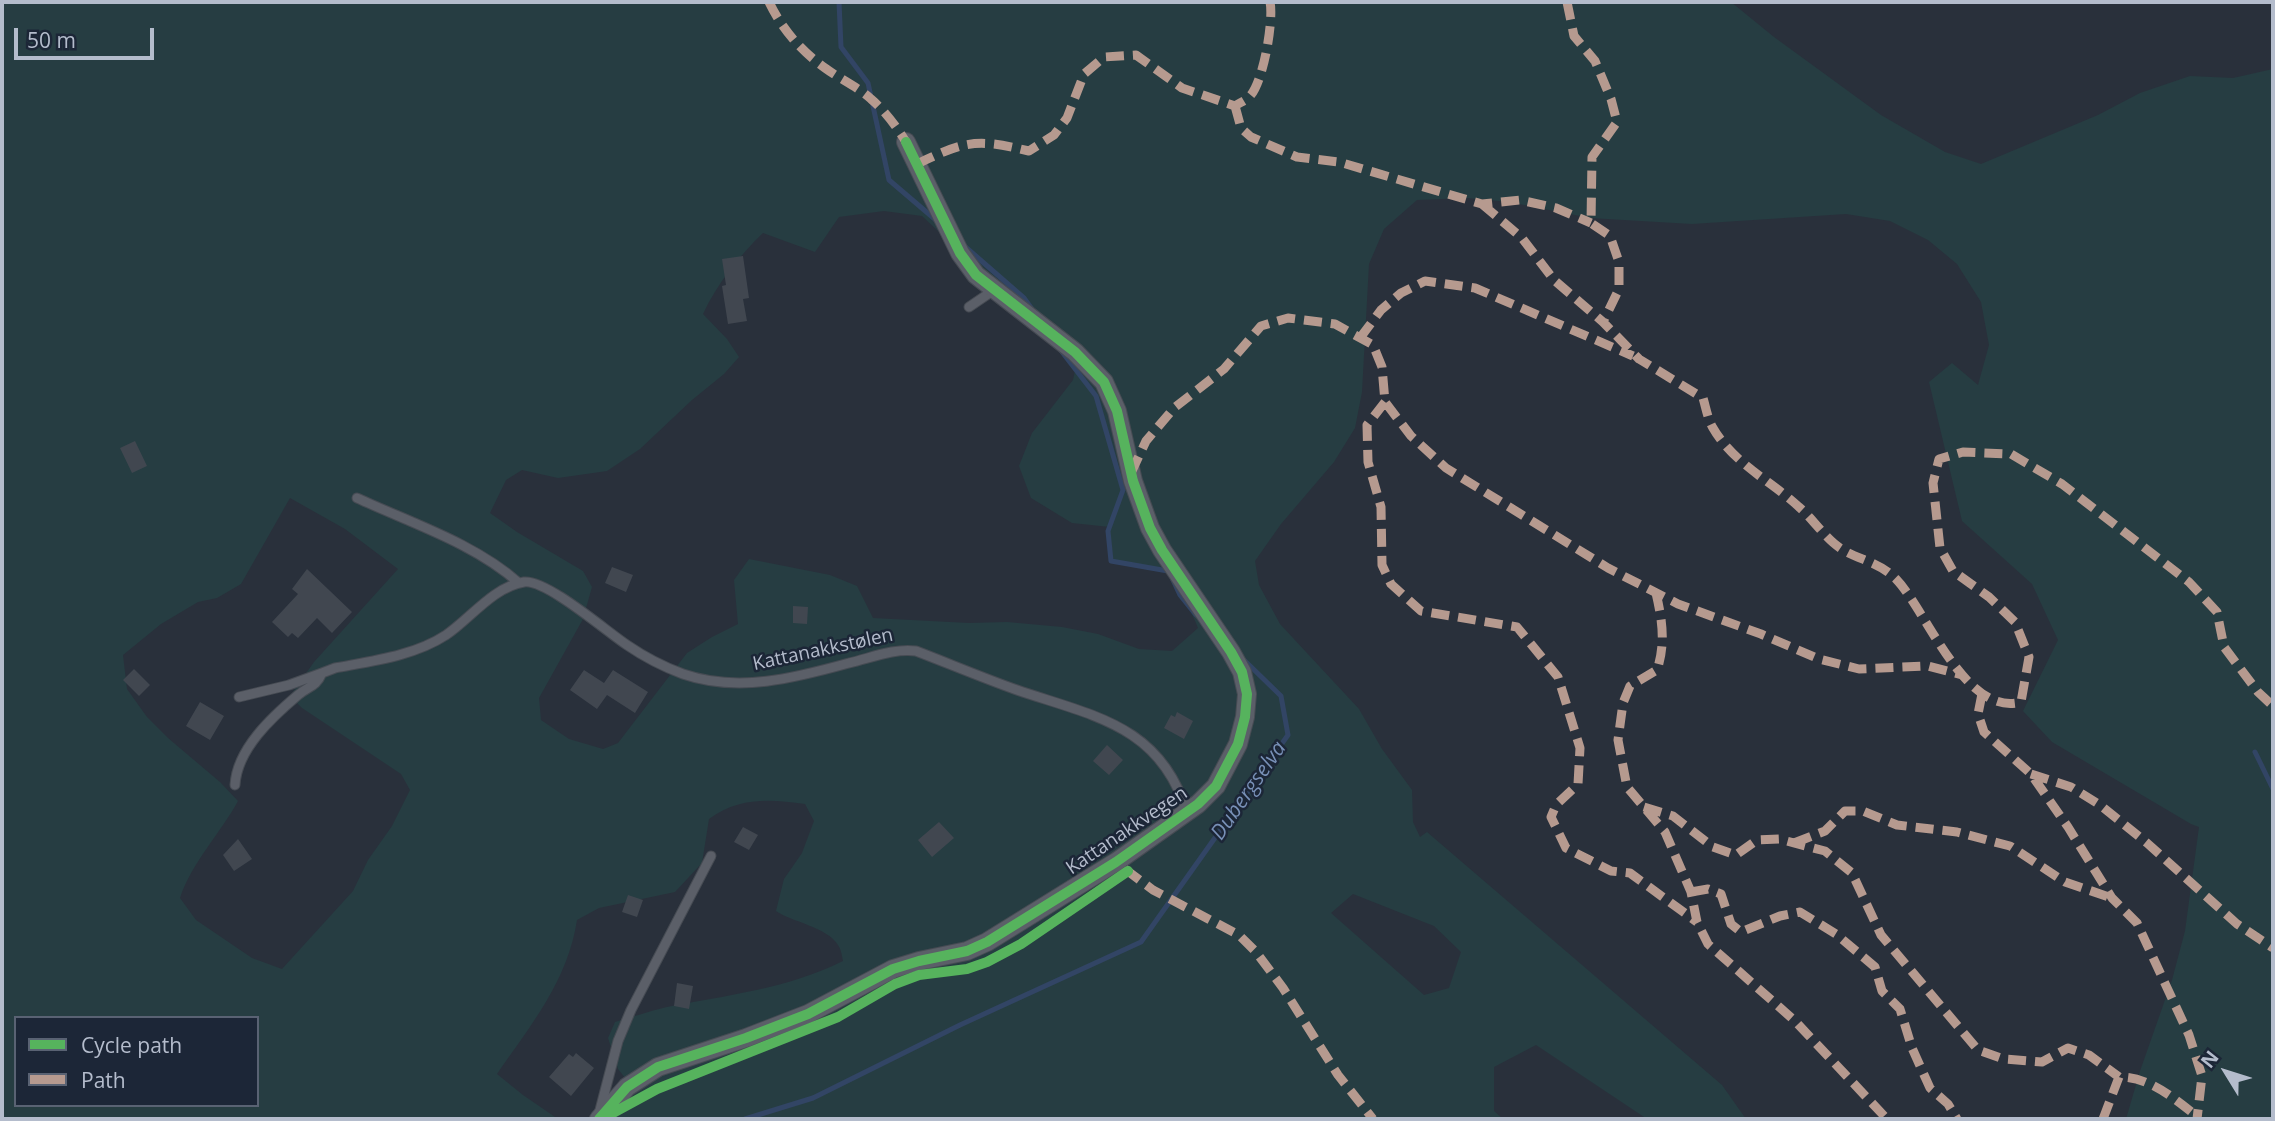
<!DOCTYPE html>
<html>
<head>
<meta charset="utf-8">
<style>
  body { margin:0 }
  #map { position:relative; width:2275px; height:1121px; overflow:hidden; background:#29303b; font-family:"Open Sans",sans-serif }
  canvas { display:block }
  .frame { position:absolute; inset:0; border:4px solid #b4bccc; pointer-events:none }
  .legend { position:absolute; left:14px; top:1016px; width:245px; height:91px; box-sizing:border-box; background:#1c2637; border:2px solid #596273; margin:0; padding:9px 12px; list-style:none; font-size:21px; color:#b4bccc }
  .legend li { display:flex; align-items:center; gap:14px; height:35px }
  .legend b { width:35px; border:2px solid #596273 }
  .north { position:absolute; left:2191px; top:1037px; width:70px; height:70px; -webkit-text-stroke:5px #1c2637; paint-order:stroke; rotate:308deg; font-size:19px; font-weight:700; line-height:28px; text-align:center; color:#b4bccc }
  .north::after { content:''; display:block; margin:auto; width:24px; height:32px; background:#b4bccc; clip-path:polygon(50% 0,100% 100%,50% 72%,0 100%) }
  .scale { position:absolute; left:14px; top:28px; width:140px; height:32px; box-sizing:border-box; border:4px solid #b4bccc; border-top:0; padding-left:9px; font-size:21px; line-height:24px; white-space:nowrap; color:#b4bccc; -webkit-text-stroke:5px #1c2637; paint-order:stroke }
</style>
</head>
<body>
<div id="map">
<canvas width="2275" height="1121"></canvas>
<div class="frame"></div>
<ul class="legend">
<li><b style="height:9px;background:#56b35d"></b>Cycle path</li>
<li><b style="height:9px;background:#b69a8f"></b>Path</li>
</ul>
<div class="north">N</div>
<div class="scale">50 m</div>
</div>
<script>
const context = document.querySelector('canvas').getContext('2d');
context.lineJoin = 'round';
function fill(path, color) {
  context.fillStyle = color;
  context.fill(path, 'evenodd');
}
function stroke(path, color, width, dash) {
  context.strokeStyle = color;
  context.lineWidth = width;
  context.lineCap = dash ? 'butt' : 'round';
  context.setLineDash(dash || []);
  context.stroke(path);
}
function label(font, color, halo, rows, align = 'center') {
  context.font = font + ' "Open Sans",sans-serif';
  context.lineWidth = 5;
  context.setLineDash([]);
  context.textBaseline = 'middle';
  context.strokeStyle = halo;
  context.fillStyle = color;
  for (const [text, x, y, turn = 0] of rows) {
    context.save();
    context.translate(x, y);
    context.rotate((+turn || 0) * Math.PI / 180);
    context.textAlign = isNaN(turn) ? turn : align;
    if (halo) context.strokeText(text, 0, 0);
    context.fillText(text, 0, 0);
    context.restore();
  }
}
const green = new Path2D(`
  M2 2H1731L1774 37 1881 115 1945 152 1981 164 2098 115 2140 93 2190 76 2233 78 2273 69V1119H2126L2140 1071 2172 980 2185 931 2199 827 2191 824 2052 742 2023 711 2058 640 2032 584 1962 521 1929 382 1952 363 1978 385 1989 345 1981 302 1957 264 1928 240 1890 221 1846 214 1692 224 1590 218 1509 202 1467 198 1417 200 1384 229 1369 264 1362 392 1355 428 1334 462 1281 524 1255 561 1259 585 1280 624 1359 709 1382 749 1412 790 1413 822 1420 837 1427 832 1722 1085 1746 1119H1647L1536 1045 1494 1067V1111L1503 1119H596L630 1084 618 1069 608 1038 615 1022C632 1017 650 1011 667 1007 727 995 787 989 843 961 842 956 841 949 838 945 827 927 792 922 776 911L784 879 802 853 814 821 805 804C769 799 739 797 709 819L702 863 675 892 599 908 577 920C568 980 531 1025 497 1074L523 1095 558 1119H2ZM884 211 922 216 1051 337 1075 371 1073 380 1032 433 1019 466 1031 498 1072 523 1110 527 1108 531 1111 561 1160 571 1167 569C1177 589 1190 607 1198 628L1172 651 1139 649 1098 634 1062 627 1007 622 969 623 873 618 857 586 830 575 749 559 734 580 738 624 712 637 687 653 618 743 603 749 569 739 541 720 539 698 583 619 592 587 583 571 517 532 490 513 506 480 522 470 558 478 607 471 640 449 692 400 724 374 739 357 727 339 703 314C717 284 739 256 763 233L815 252 839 217ZM290 498 345 529 398 569 314 662 290 696 302 708 401 774 410 790 392 826 368 860 353 891 282 969 252 958 196 920 180 898C192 862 220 834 238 801L220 782 168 738 147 717 127 689 123 655 161 624 198 602 217 598 241 584ZM1353 894 1434 926 1461 952 1449 988 1424 995 1331 913ZM16 1018H257V1105H16Z`);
const stream = new Path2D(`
  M839 2 841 47 868 83 889 180 937 221
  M962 244 1024 298 1032 309
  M1059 348 1096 396 1123 490 1108 531 1111 561 1168 571
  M1173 580 1180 595 1196 615
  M2255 752 2273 789
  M745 1119 813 1098 960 1025 1141 942 1288 735 1281 696 1244 660`);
const building = new Path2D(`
  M743 256 749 298 743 299 747 321 728 324 722 286 726 285 722 259Z
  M135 441 147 466 132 473 120 448Z
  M612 567 633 575 626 592 605 583Z
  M307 569 352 612 332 633 317 618 298 638 292 633 288 637 272 622 298 594 292 589Z
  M793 606 808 607 807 624 793 623Z
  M134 669 150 685 139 696 123 680Z
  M584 670 604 683 613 670 648 692 635 713 607 695 597 709 570 690Z
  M200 702 224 716 210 740 186 726Z
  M1177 712 1193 721 1184 739 1164 728 1171 715 1175 717Z
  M1107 745 1123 760 1109 775 1093 761Z
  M939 822 954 838 932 857 918 840Z
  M743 827 758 835 749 850 734 842Z
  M238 839 252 859 234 871 223 855Z
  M628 895 643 900 637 917 622 912Z
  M677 983 693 986 689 1009 674 1006Z
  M576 1053 594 1068 571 1096 549 1077 569 1054 573 1057Z`);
const lane = new Path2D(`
  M969 307 994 290
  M357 498C411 523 474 543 519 583
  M239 697 289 685 322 673
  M235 785C237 749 272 717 298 695 309 686 316 687 322 673L335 668C372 661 414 656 446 635 470 619 493 587 524 582 546 579 606 631 627 645 643 656 664 667 683 674 738 693 795 678 849 663 871 658 894 648 916 651 950 664 983 678 1017 690 1093 716 1161 725 1187 813
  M599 1114 618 1041 631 1010 711 856`);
const street = new Path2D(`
  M599 1119 627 1087 658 1067 746 1038 808 1014 893 969 919 961 967 951 987 942 1116 862 1198 804 1216 786 1238 744 1245 717 1247 694 1242 672 1231 652 1162 550 1150 528 1133 481 1117 411 1104 382 1075 352 976 275 960 253 906 142`);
const quiet = new Path2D(`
  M769 2C782 29 801 51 825 68 840 79 858 87 871 99 885 111 896 126 906 142
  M1567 2 1574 36 1595 61 1611 99 1617 122 1592 157 1591 223 1610 236 1619 262V289L1603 322
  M1235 106 1241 128 1251 137 1297 157 1339 162 1482 204 1520 200 1556 208 1591 223
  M917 164C965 141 976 138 1029 151L1054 135 1067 118 1084 74 1104 57 1136 55 1182 88 1235 106C1239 103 1245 101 1249 97 1263 85 1274 20 1270 2
  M1482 204 1522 238 1554 280 1603 322 1639 359 1703 398C1706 408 1708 420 1713 428 1733 463 1771 481 1799 507 1813 519 1825 538 1840 548 1858 560 1878 561 1896 579 1927 611 1965 717 2021 702L2029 657 2015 622 1989 597 1953 571 1940 548 1933 483 1939 459 1963 452 2011 454 2062 484 2189 582 2217 612 2224 647 2258 692 2273 706
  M1360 338 1381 310 1401 293 1425 281 1475 288 1633 356
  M1385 402 1367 425 1368 462 1381 507 1382 565 1391 584 1421 611 1517 627 1558 677 1580 748 1578 784 1556 805 1551 817 1566 848 1611 871 1630 873 1697 922
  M1131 473 1146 441 1174 408 1224 369 1261 326 1288 318 1335 324 1373 345 1382 367 1385 402 1411 436 1446 468 1608 568 1678 604 1761 634 1819 659 1859 669 1928 666 1962 675
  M1656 593C1662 619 1666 643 1657 670L1630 686 1623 703 1618 740 1627 787 1665 832 1691 892 1697 922 1708 944 1795 1021 1887 1119
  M1982 694 1978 714 1984 732 2031 774 2068 827 2112 898 2137 923 2189 1035 2202 1076 2197 1119
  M2031 774 2071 787 2100 805 2147 843 2237 924 2273 948
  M1644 807 1673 816 1713 847 1736 855 1757 840 1779 839 1825 851 1852 873 1881 935 1978 1050 2004 1059 2042 1062 2068 1048 2089 1055 2119 1077
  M1794 843 1825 831 1845 811H1863L1897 825 1957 832 2010 846 2065 882 2112 898
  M1125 869 1153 890 1239 935 1256 952 1283 988 1338 1075 1373 1119
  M1691 892 1708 889 1721 894 1731 924 1741 932 1780 916 1800 912 1836 934 1875 967 1882 991 1900 1009 1912 1048 1930 1088 1948 1104 1957 1119
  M2103 1119 2119 1077C2149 1076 2176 1100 2198 1117`);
const cycleway = new Path2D(`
  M599 1119 627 1087 658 1067 746 1038 808 1014 893 969 919 961 967 951 987 942 1116 862 1198 804 1216 786 1238 744 1245 717 1247 694 1242 672 1231 652 1162 550 1150 528 1133 481 1117 411 1104 382 1075 352 976 275 960 253 906 142
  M602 1119 657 1089 838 1017 895 984 919 975 967 969 987 962 1021 944 1128 871`);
const streetNames = [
  ["Kattanakkstølen",823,650,-12],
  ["Kattanakkvegen",1127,831,-34]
];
const waterNames = [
  ["Dubergselva",1249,791,-55]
];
fill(green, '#263d42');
stroke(stream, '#324565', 5);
fill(building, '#414750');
stroke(lane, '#464b53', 11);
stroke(street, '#464b53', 20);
stroke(lane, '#5b5f68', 9);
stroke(street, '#5b5f68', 18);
stroke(quiet, '#b69a8f', 9, [18, 9]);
stroke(cycleway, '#56b35d', 10);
label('19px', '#b4bccc', '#1c2637', streetNames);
label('italic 21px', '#7890b7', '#1c2637', waterNames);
</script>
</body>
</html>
